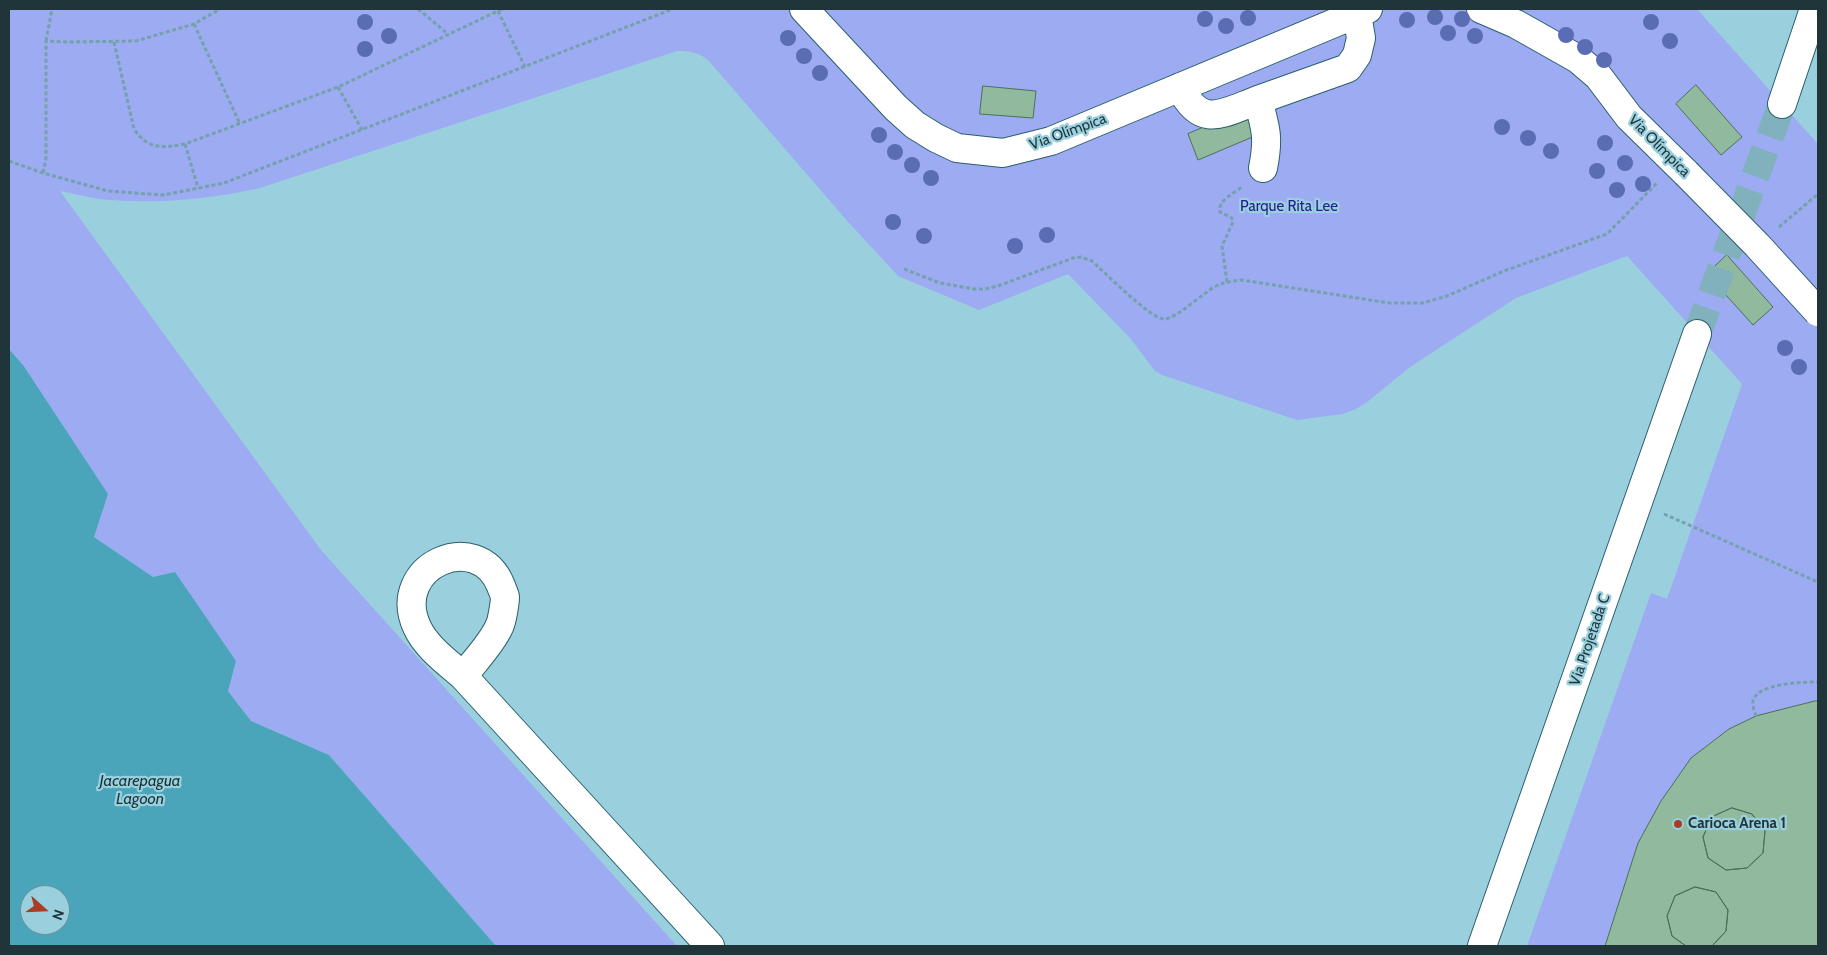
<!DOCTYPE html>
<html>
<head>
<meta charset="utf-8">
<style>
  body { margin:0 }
  #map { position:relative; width:1827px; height:955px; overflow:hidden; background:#9ad0de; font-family:Cabin,sans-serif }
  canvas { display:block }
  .frame { position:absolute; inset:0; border:10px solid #1f353a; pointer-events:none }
  .north { position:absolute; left:20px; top:885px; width:50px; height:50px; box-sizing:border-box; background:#9ad0de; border:1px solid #69929c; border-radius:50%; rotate:110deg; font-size:14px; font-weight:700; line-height:20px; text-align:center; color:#1f353a }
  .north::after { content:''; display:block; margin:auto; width:18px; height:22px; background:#a63d24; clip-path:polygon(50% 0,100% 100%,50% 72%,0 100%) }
</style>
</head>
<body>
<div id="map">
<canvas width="1827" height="955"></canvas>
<div class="frame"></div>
<div class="north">N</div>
</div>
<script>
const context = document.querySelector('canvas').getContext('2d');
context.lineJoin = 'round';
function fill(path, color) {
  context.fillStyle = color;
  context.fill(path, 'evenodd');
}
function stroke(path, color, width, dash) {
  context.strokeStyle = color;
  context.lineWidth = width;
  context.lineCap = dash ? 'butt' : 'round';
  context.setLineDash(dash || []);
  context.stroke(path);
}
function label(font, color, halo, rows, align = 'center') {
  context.font = font + ' Cabin,sans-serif';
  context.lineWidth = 4.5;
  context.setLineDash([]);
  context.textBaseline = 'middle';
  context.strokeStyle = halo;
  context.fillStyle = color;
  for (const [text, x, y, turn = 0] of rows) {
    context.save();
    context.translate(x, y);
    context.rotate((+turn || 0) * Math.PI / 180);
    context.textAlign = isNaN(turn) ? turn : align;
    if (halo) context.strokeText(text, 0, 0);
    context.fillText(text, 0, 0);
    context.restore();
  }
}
const green = new Path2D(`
  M9 9H1697L1818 144V946H1527L1651 593 1667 599 1742 384 1627 256 1516 298 1410 367 1366 403 1356 409 1343 414 1297 420 1162 375 1155 371 1130 338 1068 274 979 310 898 276 849 223 708 60C698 52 689 51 677 51L260 188C210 199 161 204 110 200 93 199 76 194 60 191L321 550 677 946H496L329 755 251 721 228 691 153 577 94 537 23 365 9 349Z`);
const water = new Path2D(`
  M9 349 23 365 108 494 94 537 153 577 175 572 236 661 228 691 251 721 329 755 496 946H9ZM30 895H60V925H30Z`);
const building = new Path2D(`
  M1696 85 1742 137 1721 155 1676 104Z
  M983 86 1036 91 1033 118 980 114Z
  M1252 107 1262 133 1198 160 1188 134Z
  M1727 255 1773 307 1753 325 1707 274Z
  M1815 701H1818V946H1712L1726 931 1728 910 1716 892 1695 887 1675 896 1667 916 1672 936 1686 946H1605L1638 843 1661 801 1691 758 1729 729 1756 716ZM1732 808 1752 814 1765 831 1763 853 1747 868 1726 870 1708 858 1703 837 1712 817Z
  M1732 808 1752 814 1765 831 1763 853 1747 868 1726 870 1708 858 1703 837 1712 817Z
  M1695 887 1716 892 1728 910 1726 931 1712 946H1686L1672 936 1667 916 1675 896Z`);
const minorTunnel = new Path2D(`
  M1697 334 1782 104`);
const path = new Path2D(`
  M418 9 448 34
  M498 11 525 67
  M194 24 240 124
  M46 41 52 9
  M114 42 134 129C148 150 163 148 185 144L338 87 502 9
  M338 87 362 130
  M185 144 198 188
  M9 161 43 173 108 191 163 195 224 183 673 9
  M43 173 46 158V41L67 42 136 41 194 24 220 9
  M1779 227 1818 194
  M904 269 940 283 974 289H985L998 286 1073 258 1081 257 1092 261C1104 272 1151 319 1164 319 1176 319 1204 292 1216 286 1225 282 1233 281 1242 280L1389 303H1423L1447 296 1504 271 1607 234 1657 183
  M1227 282 1222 246 1233 222 1232 218 1220 212C1217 201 1234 193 1242 187
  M1664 514 1818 582
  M1756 716C1755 712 1752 706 1753 701 1757 683 1803 682 1818 682`);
const minor = new Path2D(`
  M804 9 896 108 915 125 936 138 957 148 1003 153 1051 141 1368 9
  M1481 9 1516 24 1578 59 1598 76 1629 117 1686 173
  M1180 87C1201 130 1223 113 1258 100
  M1782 104 1814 9
  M1263 168C1269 138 1266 129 1258 100L1348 68 1357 55 1361 38 1359 26 1354 15
  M463 676C474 662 492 643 499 627 502 622 505 602 505 597 504 593 502 589 501 586 478 527 389 566 417 627 426 647 447 662 463 676L710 946
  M1482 946 1697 334`);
const minorBridge = new Path2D(`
  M1686 173 1757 245 1818 312`);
const trees = [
  [1435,17],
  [1248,18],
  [1205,19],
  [1462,19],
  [1407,20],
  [365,22],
  [1651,22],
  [1226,26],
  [1448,33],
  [1566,35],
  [389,36],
  [1475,36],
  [788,38],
  [1670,41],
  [1585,47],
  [365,49],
  [804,56],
  [1604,60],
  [820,73],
  [1502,127],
  [879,135],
  [1528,138],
  [1605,143],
  [1551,151],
  [895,152],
  [1625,163],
  [912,165],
  [1597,171],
  [931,178],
  [1643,184],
  [1617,190],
  [893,222],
  [1047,235],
  [924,236],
  [1015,246],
  [1785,348],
  [1799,367]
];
const markers = [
  [1678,824,5,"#a63d24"]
];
const streetNames = [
  ["Via Olímpica",1068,132,-20],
  ["Via Olímpica",1659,146,45],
  ["Via Projetada C",1590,640,-71]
];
const parkNames = [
  ["Parque Rita Lee",1289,207]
];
const poiNames = [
  ["Carioca Arena 1",1688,824]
];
const waterNames = [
  ["Jacarepagua",140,781],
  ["Lagoon",140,799]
];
fill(green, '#9dabf3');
fill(water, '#4ba5ba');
fill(building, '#91b99d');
stroke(building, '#4b7158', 1);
stroke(minorTunnel, '#81b1bd', 28, [28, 14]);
stroke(minor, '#2a5f6b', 30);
stroke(path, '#75a1ac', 3, [4, 2.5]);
stroke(minor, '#fff', 28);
stroke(minorBridge, '#2a5f6b', 30, []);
stroke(minorBridge, '#fff', 28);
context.fillStyle = '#5a6cb4';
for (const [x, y] of trees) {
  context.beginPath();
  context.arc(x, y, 8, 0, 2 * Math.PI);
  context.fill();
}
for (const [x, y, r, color] of markers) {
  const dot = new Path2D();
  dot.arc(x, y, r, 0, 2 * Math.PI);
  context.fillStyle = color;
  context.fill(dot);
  stroke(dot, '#9ad0de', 2);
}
label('15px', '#1f353a', '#9ad0de', streetNames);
label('15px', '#251b91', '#9ad0de', parkNames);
label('bold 15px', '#1f353a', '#9ad0de', poiNames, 'left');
label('italic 16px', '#163239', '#9ad0de', waterNames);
</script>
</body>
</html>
